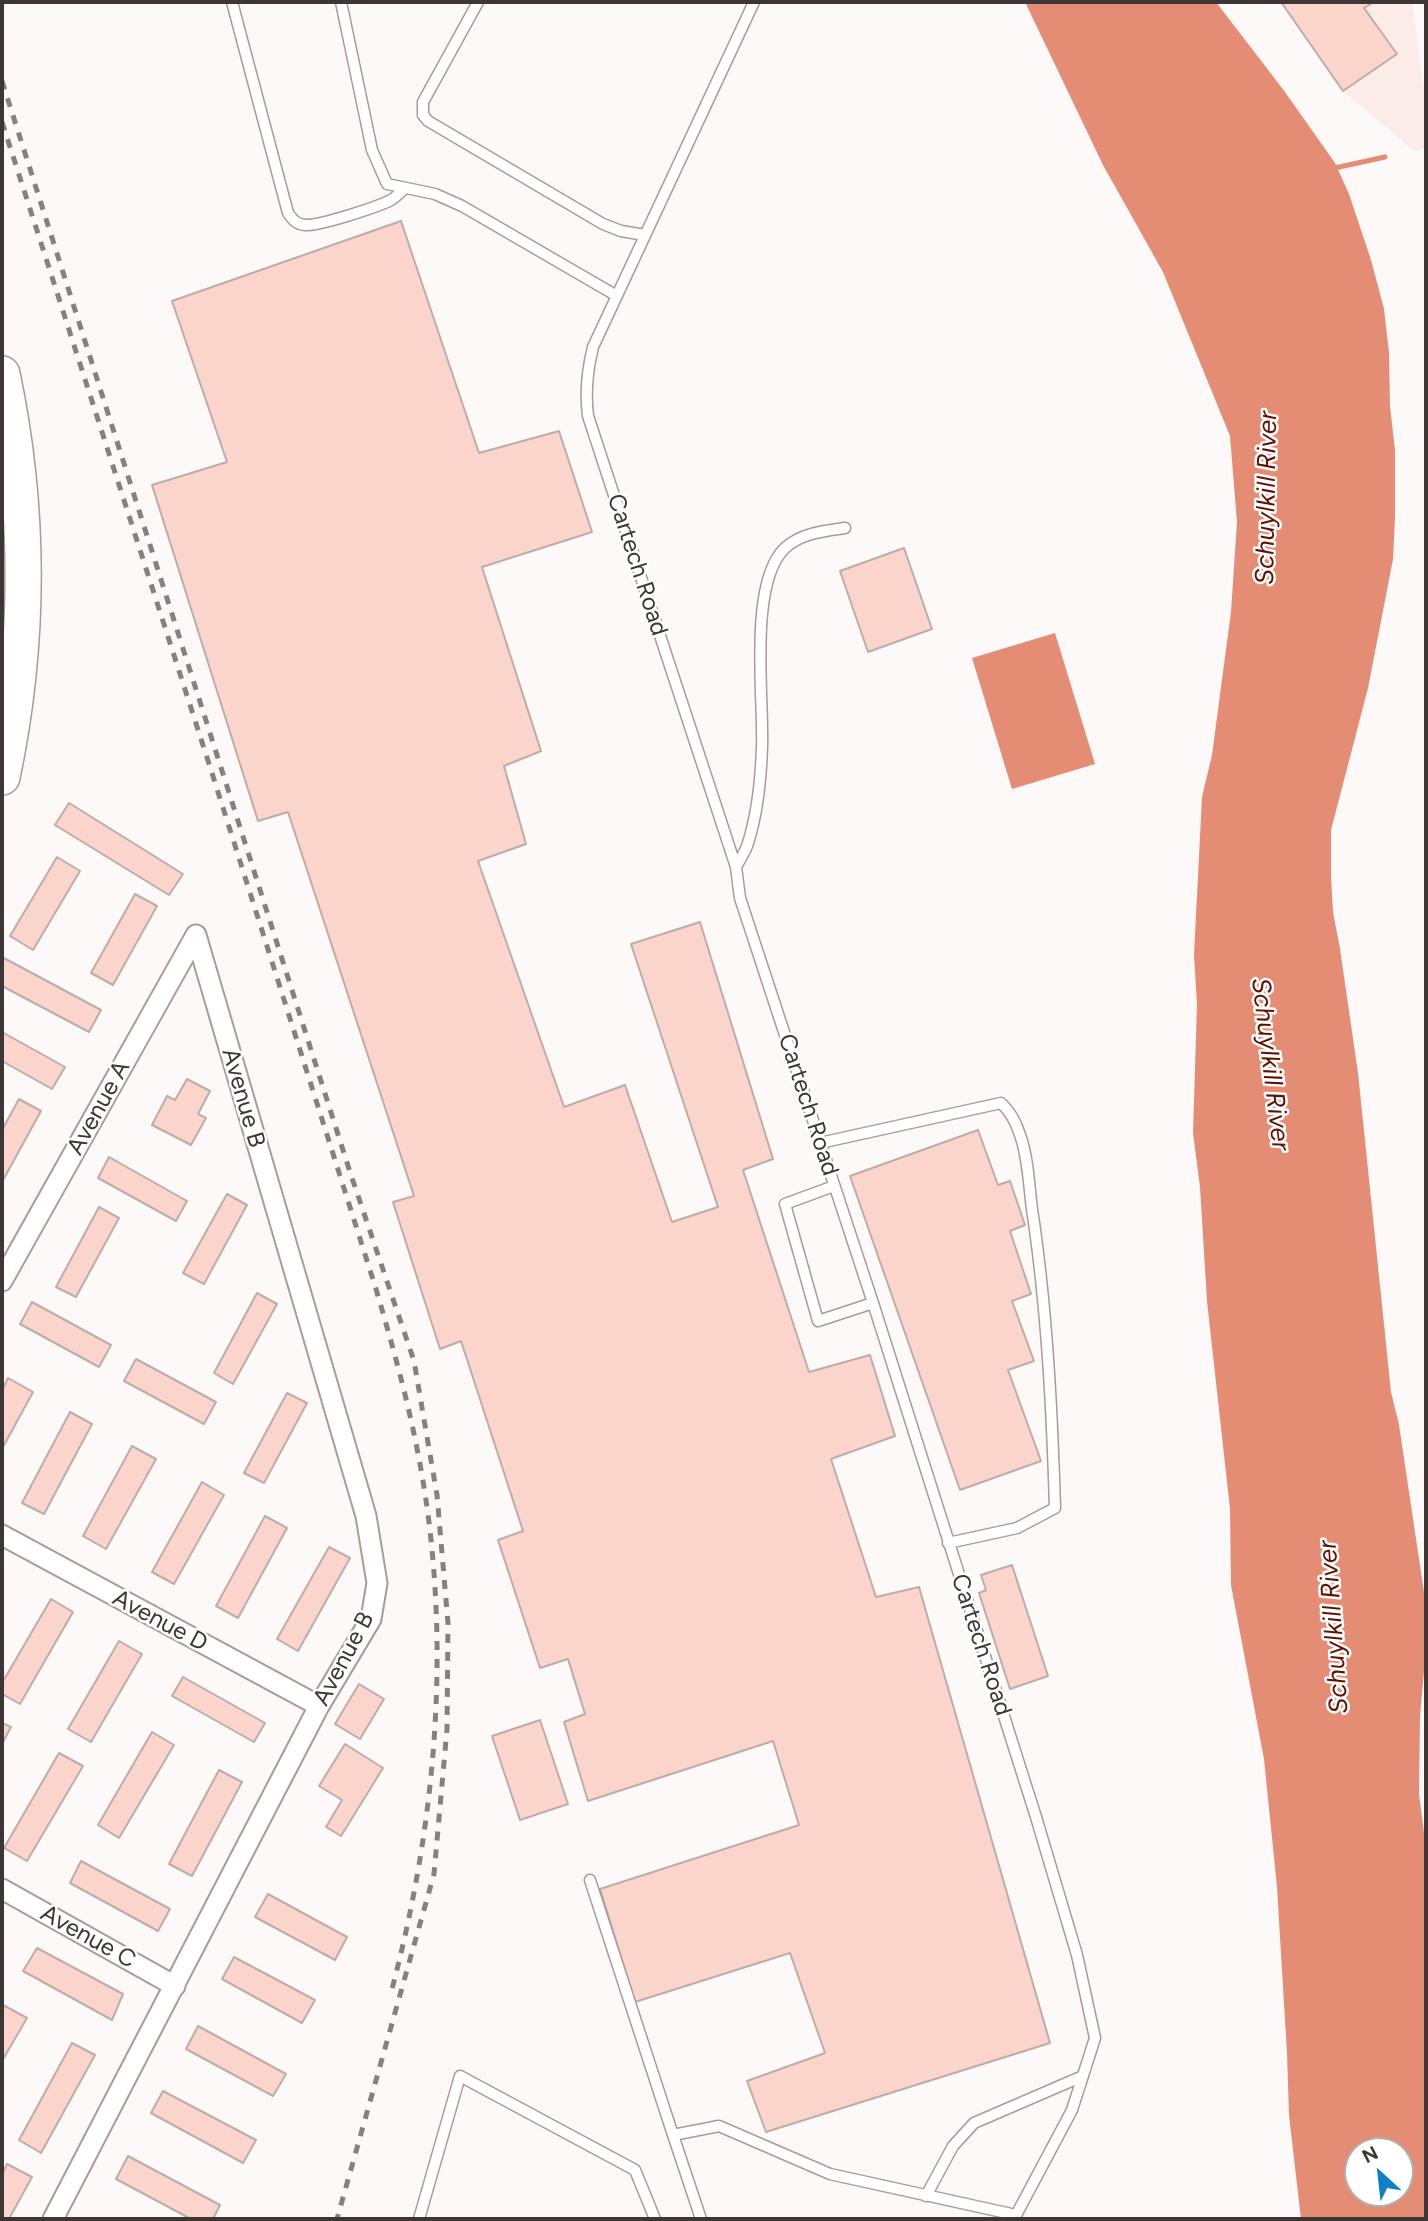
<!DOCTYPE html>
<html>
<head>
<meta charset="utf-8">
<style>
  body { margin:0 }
  #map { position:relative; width:1428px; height:2221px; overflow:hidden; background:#fdf9f8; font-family:Figtree,sans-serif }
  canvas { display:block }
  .frame { position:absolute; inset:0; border:4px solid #3d3634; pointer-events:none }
  .north { position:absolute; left:1344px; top:2137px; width:70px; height:70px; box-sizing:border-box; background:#fff; border:2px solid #b1afae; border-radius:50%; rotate:333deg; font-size:19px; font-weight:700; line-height:28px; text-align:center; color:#3d3634 }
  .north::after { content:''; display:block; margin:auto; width:24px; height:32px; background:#0c80c9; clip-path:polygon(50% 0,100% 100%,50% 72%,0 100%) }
</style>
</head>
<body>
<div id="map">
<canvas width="1428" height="2221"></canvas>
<div class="frame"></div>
<div class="north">N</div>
</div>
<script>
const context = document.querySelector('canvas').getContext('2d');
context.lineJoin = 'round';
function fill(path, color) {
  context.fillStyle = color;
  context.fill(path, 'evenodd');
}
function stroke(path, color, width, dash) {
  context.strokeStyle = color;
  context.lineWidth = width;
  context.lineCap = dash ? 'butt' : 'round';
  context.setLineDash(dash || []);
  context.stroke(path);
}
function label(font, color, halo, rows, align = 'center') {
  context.font = font + ' Figtree,sans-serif';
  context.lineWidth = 5;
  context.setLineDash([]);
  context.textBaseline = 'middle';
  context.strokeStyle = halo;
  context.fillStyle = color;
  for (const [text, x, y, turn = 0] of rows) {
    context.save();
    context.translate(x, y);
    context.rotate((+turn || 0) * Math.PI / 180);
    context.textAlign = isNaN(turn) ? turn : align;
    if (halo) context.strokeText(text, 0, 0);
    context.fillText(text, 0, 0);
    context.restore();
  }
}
const built = new Path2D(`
  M1281 2H1412L1426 107V148L1414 151 1343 91Z`);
const water = new Path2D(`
  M1025 2H1216L1285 92 1335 163 1349 194 1371 260 1384 309 1389 353 1390 406 1395 451V517L1393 559 1368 688 1331 830V876L1333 912 1340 949 1358 1073 1391 1392 1399 1425 1425 1599 1426 1649 1420 1716 1419 1794 1426 1848V2219H1301L1289 2115 1287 2053 1277 1887 1264 1759 1231 1585 1230 1509 1207 1301 1200 1187 1193 1133 1197 1004 1194 955 1202 797 1212 755 1231 612 1237 522 1230 436 1163 272 1103 165ZM1358 2151H1400V2193H1358Z
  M1055 633 1095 764 1012 789 972 658Z`);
const stream = new Path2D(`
  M1330 169 1385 157`);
const building = new Path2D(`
  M1281 2H1374L1364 8 1397 54 1343 91Z
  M401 221 479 453 559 431 592 532 482 567 541 751 504 766 526 844 478 861 564 1107 625 1085 672 1222 718 1207 631 944 700 922 773 1159 743 1170 809 1372 870 1355 895 1436 831 1459 876 1597 919 1587 1050 2043 766 2132 747 2081 825 2053 790 1953 635 2002 600 1889 799 1825 773 1741 588 1801 564 1722 585 1714 568 1659 540 1668 498 1540 523 1531 461 1341 440 1349 393 1202 414 1196 288 812 258 821 152 485 227 462 172 301Z
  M904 548 932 629 868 652 840 571Z
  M69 803 183 874 169 895 55 825Z
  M57 857 80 871 33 950 10 936Z
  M135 894 157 906 113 985 91 973Z
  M2 957 101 1010 89 1032 2 986Z
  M2 1032 65 1067 52 1089 2 1061Z
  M187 1079 210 1091 198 1114 206 1118 191 1145 152 1125 167 1096 175 1100Z
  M19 1099 41 1111 2 1182V1130Z
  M978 1130 998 1185 1010 1181 1025 1225 1010 1231 1031 1294 1012 1301 1034 1361 1008 1370 1041 1461 960 1490 850 1176Z
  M109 1157 187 1201 176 1221 98 1178Z
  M227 1194 247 1205 204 1284 183 1273Z
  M99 1207 119 1218 76 1297 56 1287Z
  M257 1293 277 1304 233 1384 214 1373Z
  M32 1302 111 1345 99 1367 20 1324Z
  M136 1359 216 1402 204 1424 124 1381Z
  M8 1378 33 1392 2 1449V1390Z
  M287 1393 307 1403 264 1483 244 1473Z
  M70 1412 92 1424 44 1514 22 1503Z
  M132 1446 156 1459 106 1549 83 1536Z
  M202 1482 224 1495 174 1584 152 1572Z
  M265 1516 287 1528 238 1618 216 1606Z
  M329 1547 350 1558 298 1651 277 1639Z
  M1012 1565 1048 1676 1010 1689 979 1593 986 1590 981 1575Z
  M51 1599 73 1612 20 1704 2 1694V1683Z
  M119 1641 142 1654 91 1742 68 1729Z
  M183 1677 265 1723 254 1742 172 1696Z
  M359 1684 384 1699 360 1739 335 1724Z
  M540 1720 568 1804 520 1820 492 1736Z
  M2 1723 11 1727 2 1744Z
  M152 1732 174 1745 119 1838 98 1825Z
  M345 1744 383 1768 341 1836 326 1827 342 1800 319 1786Z
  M59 1753 83 1766 27 1861 4 1848Z
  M219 1770 242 1782 192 1876 169 1864Z
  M81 1861 170 1909 158 1931 70 1883Z
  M268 1894 347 1937 335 1960 255 1917Z
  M37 1948 123 1994 112 2020 23 1971Z
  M234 1957 315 2000 302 2023 222 1979Z
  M3 2005 27 2018 2 2061V2008Z
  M198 2026 286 2074 273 2096 186 2049Z
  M72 2043 95 2055 41 2153 19 2140Z
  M163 2091 256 2140 243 2163 151 2113Z
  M128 2156 220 2205 213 2219H191L116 2179Z
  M7 2164 32 2177 9 2219H2V2174Z`);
const lane = new Path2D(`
  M232 2 288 213C293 220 296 224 305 225 320 226 377 207 391 200 396 197 400 193 404 189
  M341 2 372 150 387 184 435 194 462 206 617 296
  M478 2 423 102V115L428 121 603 224 621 231 645 235
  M754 2 593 347C587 371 585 392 588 416L736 867 740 898 873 1303 1036 1817 1077 1955 1095 2038 1072 2110 1014 2219
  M736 867C740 859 746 851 748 843 757 815 761 776 762 747 764 699 748 583 785 548 801 533 824 531 845 528
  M820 1143 1001 1103C1011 1112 1016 1122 1020 1135 1028 1156 1029 1186 1032 1209 1047 1308 1052 1409 1055 1508L1017 1528 948 1543
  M834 1186 785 1204 818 1321 873 1303
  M590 1880 673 2135
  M926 2196 953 2146 974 2123 1083 2076
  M419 2219 460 2076 635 2170 655 2219
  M701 2219 673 2135 719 2126 830 2174 1016 2215`);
const street = new Path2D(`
  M2 1281 196 935
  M2 1535 319 1706
  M2 1889 175 1986
  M53 2219 319 1706 371 1619 377 1583 366 1516 196 935`);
const highway = new Path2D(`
  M2 374C30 507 30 644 2 777`);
const rail = new Path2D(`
  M2 81 350 1172 414 1361 437 1495 448 1623 447 1729 434 1874 337 2219
  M2 122 211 770 376 1289C393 1347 409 1404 420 1464 452 1637 437 1819 392 1989`);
const streetNames = [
  ["Cartech Road",637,565,72],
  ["Avenue B",243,1098,74],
  ["Cartech Road",808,1105,72],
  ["Avenue A",99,1108,-61],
  ["Avenue D",160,1621,28],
  ["Cartech Road",981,1645,72],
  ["Avenue B",344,1659,-62],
  ["Avenue C",88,1937,29]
];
const waterNames = [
  ["Schuylkill River",1267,498,-89],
  ["Schuylkill River",1270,1064,83],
  ["Schuylkill River",1334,1627,-94]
];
fill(built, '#fcece8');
fill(water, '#e58c75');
stroke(stream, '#e58c75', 5);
fill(building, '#fbd5cb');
stroke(building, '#bdaca7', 2);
stroke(lane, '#ab9a95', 13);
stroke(street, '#ab9a95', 23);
stroke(highway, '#ab9a95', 38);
stroke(lane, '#fff', 10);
stroke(street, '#fff', 19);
stroke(highway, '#fff', 35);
stroke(rail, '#86817f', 5, [9, 9]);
label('24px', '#3d3634', '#fff', streetNames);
label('italic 26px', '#601100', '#fff', waterNames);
</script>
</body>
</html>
